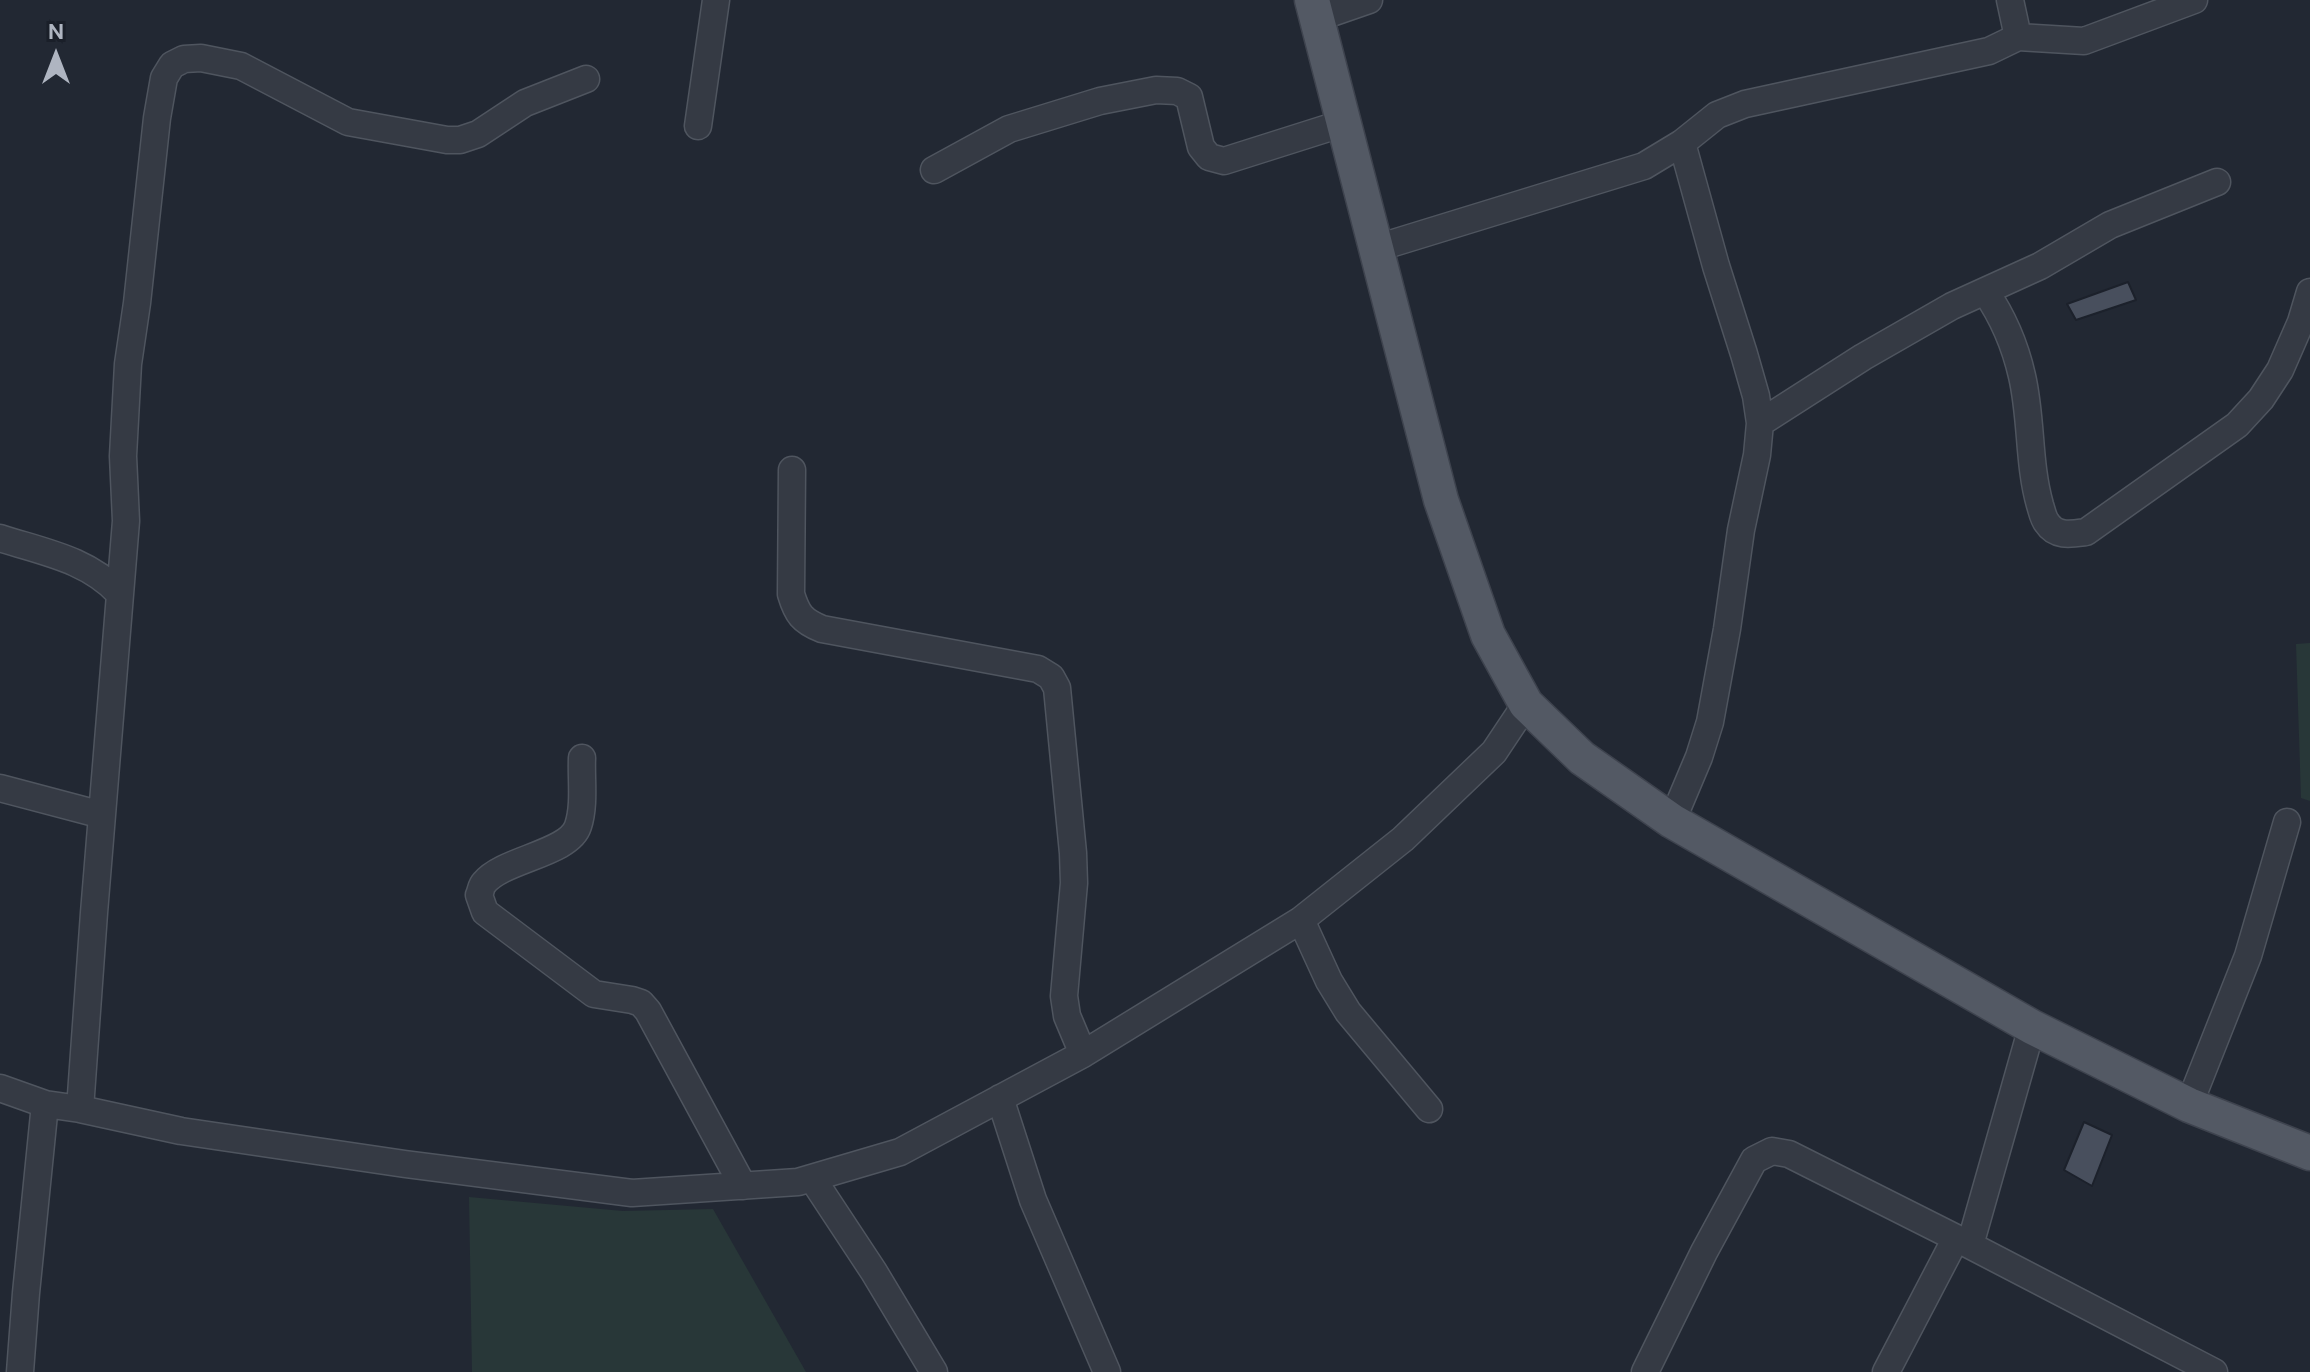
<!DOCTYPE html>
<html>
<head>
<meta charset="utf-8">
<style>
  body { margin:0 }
  #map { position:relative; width:2310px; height:1372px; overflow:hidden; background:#222833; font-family:"DM Sans",sans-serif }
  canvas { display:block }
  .north { position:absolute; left:16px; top:16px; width:80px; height:80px; -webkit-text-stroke:6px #1a1f29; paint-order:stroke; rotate:0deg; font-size:22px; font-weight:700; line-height:32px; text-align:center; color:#afb5c1 }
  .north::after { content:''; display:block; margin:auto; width:28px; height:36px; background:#afb5c1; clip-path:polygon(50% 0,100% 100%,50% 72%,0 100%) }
</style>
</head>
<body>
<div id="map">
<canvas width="2310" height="1372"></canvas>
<div class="north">N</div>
</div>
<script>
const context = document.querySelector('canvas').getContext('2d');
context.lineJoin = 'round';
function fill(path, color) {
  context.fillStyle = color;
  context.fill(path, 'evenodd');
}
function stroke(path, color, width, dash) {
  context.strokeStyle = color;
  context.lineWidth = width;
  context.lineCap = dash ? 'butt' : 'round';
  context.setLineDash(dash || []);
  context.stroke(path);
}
const green = new Path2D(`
  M2310 643V801L2301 798 2296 644Z
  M469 1197 623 1211 713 1209 806 1372H472Z`);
const building = new Path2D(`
  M2128 282 2136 300 2076 320 2067 304Z
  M2084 1122 2112 1135 2092 1186 2064 1170Z`);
const minor = new Path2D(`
  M2010 0 2018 37
  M1317 18 1369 0
  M698 126 716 0
  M934 170 1009 129 1100 101 1156 90 1177 91 1189 97 1201 147 1209 157 1224 161 1344 123
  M1377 248 1644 166 1682 143 1717 115 1745 104 1989 51 2018 37 2084 41 2194 0
  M1985 291C2003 317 2015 345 2022 376 2032 419 2028 463 2040 505 2042 511 2043 518 2047 523 2056 537 2071 534 2086 532L2237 425 2261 399 2280 370 2301 322 2310 292
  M1760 423 1863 357 1952 306 2040 266 2110 225 2217 182
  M792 470 791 594C797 614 802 621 822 629L1038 669 1051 677 1057 688 1073 853 1074 883 1064 996 1067 1016 1083 1054
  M0 538C43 552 87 559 119 593
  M582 758C581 779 585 805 578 826 569 854 503 859 484 883 481 886 481 891 479 895L485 912 594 994 632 1000 641 1003 648 1011 743 1186
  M0 788 102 815
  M1672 821 1699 757 1710 722 1727 629 1741 530 1757 455 1760 423 1756 396 1744 354 1716 266 1682 143
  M1301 920 1329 981 1348 1012 1429 1109
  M0 1088 45 1104 80 1109 181 1131 405 1164 632 1193 798 1182 900 1152 1083 1054 1301 920 1403 839 1494 752 1526 704
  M1000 1098 1033 1200 1107 1372
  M2189 1105 2248 956 2287 822
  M80 1109 94 913 126 521 123 456 128 364 137 303 157 118 164 78 172 65 184 59 201 58 241 66 348 122 447 140H460L478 134 525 103 586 79
  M812 1178 874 1272 934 1372
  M1970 1245 2032 1027
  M20 1372 26 1293 45 1104
  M1645 1372 1704 1252 1754 1160 1772 1151 1789 1154 1956 1238 2214 1372
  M1886 1372 1956 1238`);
const major = new Path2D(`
  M1312 0 1441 500 1488 635 1526 704 1582 758 1672 821 2032 1027 2189 1105 2310 1153`);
fill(green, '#283738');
fill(building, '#484f5d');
stroke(building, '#1c212b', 2);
stroke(minor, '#4f555f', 29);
stroke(major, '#3e434e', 37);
stroke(minor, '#353a44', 26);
stroke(major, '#535964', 34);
</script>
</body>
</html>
